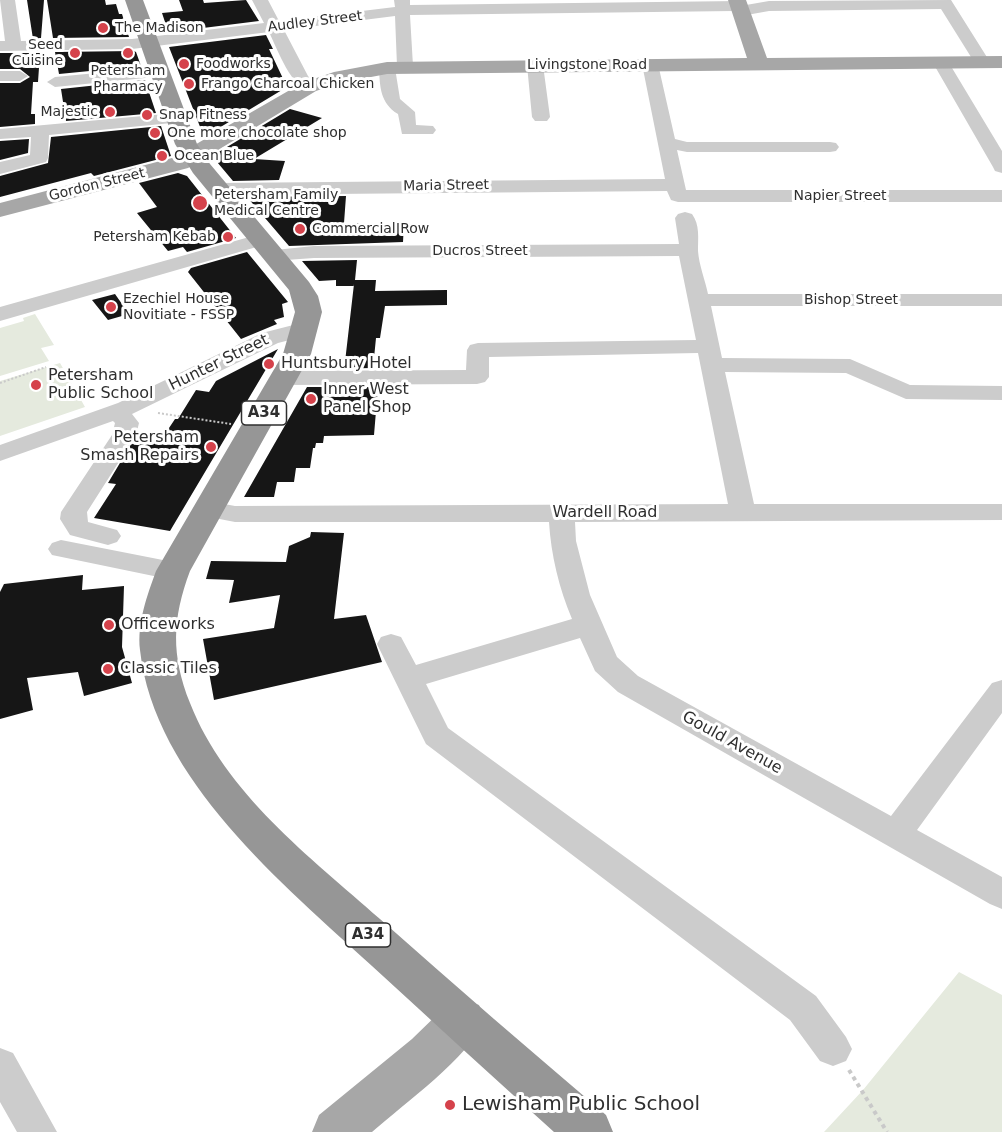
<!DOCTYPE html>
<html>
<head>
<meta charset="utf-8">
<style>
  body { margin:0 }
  canvas { display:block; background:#fff }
</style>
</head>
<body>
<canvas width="1002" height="1132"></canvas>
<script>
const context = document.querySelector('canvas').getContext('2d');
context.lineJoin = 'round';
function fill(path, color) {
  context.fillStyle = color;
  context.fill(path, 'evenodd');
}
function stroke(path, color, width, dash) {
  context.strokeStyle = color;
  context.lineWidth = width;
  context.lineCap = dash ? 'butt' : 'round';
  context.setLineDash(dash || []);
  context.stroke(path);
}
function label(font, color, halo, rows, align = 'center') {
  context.font = font + ' "DejaVu Sans",sans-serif';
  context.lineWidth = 6;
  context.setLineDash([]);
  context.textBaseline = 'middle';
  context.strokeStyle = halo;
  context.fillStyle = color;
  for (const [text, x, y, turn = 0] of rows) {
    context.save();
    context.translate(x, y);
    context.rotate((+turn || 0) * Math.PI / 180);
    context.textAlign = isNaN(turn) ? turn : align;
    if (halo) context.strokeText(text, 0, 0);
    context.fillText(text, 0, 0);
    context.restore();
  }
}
const green = new Path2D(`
  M35 314 54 345 41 348 49 361 0 376V328L24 321 23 318Z
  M60 363 85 407 0 436V381Z
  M959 972 1002 995V1132H824L863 1090Z`);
const building = new Path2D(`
  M27 0H44L41 38 33 39Z
  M47 0H105L106 5 116 4 119 14H122L129 37 53 38Z
  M179 0H203L204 3 246 0 259 21 163 33 168 31 162 13 183 11Z
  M266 35 273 49H269L287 87 204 137 169 47Z
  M134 51 136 52 141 66 59 74 55 52Z
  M0 53H40L38 82H33L31 114H35V124L0 127V83H20L30 77 20 69H0Z
  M145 80 156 113 66 121 61 89Z
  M290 109 322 118 254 159 285 161 279 180 233 181 212 156Z
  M161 126 171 156 94 176 91 173 0 197V176L48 163 51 137Z
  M29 139 28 153 0 160V141Z
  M178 173 187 176 236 238 187 252 183 247 168 251 137 213 157 207 139 183Z
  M346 196 344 223H404L403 242 289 246 247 197Z
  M247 252 288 302 282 304 284 317 274 320 277 324 241 339 188 272 191 268Z
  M357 260 355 280H376L375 291 447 290V305L385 306 380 338H376L373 368 316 369 320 362H345L354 284V286H336V280L319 281 302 261Z
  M115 294 129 314 108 320 92 300Z
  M278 349 170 531 94 518 116 484 108 483 139 431 165 434 175 419H178L196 390 209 392 216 381Z
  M307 387H378L374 435 324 436 323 443H316L315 448H313L310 468H296L294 482H277L274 497H244Z
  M311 532 344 533 334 619 366 615 382 662 214 700 203 639 274 628 280 595 229 603 234 580 206 579 211 561 286 562 289 546 310 537Z
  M83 575 82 590 124 586 122 647 132 683 84 696 78 672 27 678 33 710 0 719V592L4 584Z`);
const pathFar1 = new Path2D(`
  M0 383 46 367
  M158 413 231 424`);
const path = new Path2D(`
  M849 1070 887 1132`);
const minor = new Path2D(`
  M0 0H15L21 41 132 39 264 23 252 0H268L279 21 395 7 394 0H410V5L739 1 746 5 769 1 951 0 990 62 982 67 976 65 941 9 769 11 741 16 736 14 734 11 410 15 413 66 405 71 397 66 395 16 284 30 308 76 317 87 315 91C294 96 277 48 269 32L132 49 0 51V41H5Z
  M941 58 949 63 1002 151V173L995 171 993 167 933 63Z
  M650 59 658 64 675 139 687 142H830L836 143 839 147 836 151 830 152H687L677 150 686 190H1002V202H678L671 200 667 191 218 195 211 193 208 189 211 185 218 183 665 179 642 64Z
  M535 60 543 65 550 117 547 121H535L532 117 527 65Z
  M387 63 395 68 400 99 415 112 416 125 433 126 436 130 433 134H402L398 114C380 103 380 87 379 68Z
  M159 67 165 68 167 72 165 76 55 87 47 82 55 77Z
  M0 71H20L28 76 20 81H0Z
  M176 113 182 114 185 118 182 122 49 135 48 158 46 162 0 174V162L30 155 31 137 0 139V129Z
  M685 212 692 214C700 225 698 238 698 251 699 265 705 280 708 294H1002V306H711L722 358 850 359 910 385 1002 386V400L906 399 846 373 725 372 754 504H1002V520L575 522 576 541 590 595 617 657 638 676 891 816 992 683 1002 680V713L917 830 1002 877V909L990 904 618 692 595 671 580 638 426 684 448 728 816 996 846 1037 852 1049 846 1061 833 1066 820 1061 790 1020 426 744 422 736 377 644 381 637 391 634 401 637 416 665 572 619C559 588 551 555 549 522H235L199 515 195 509 199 503 208 501 235 506 728 504 698 353 489 357V377L485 382 477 384 284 385 276 383 272 378 276 373 284 371 466 370 467 350 470 345 478 343 696 340 679 256 314 258 272 261 265 259 262 255 265 251 314 246 679 244 675 218 678 214Z
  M260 234 267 236 270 240 267 244 0 321V307Z
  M305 322 313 324 316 329 313 334 278 343 132 414 139 423 136 435 87 512 88 522 117 530 121 536 117 542 108 545 70 535 60 519 61 512 112 435 115 423 113 421 0 461V445L118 403 262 333Z
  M61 540 173 562 183 564 187 571 183 578 173 580 52 555 48 549 52 543Z
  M0 1048 13 1053 57 1132H17L0 1102Z`);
const major = new Path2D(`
  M728 0H746L767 58 1002 56V68L387 74 339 83 316 91 188 168 0 217V203L172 158 302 83 334 72 387 62 747 58Z
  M463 999 479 1005 485 1020C468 1058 405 1103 372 1132H312L319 1115 412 1039 447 1005Z`);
const highway = new Path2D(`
  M125 0H143L197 144 210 164 309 282 318 296 322 312 311 354 190 571C172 619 171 655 190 703 225 793 310 857 380 919 454 985 530 1050 606 1115L613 1132H554C493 1077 433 1022 372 966 284 885 154 779 140 650 137 623 147 596 156 571L283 354 295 312 289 290 193 173 175 144Z`);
const markers = [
  [103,28,6,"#d5424b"],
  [75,53,6,"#d5424b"],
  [128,53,6,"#d5424b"],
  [184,64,6,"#d5424b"],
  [189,84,6,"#d5424b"],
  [110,112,6,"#d5424b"],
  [147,115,6,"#d5424b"],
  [155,133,6,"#d5424b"],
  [162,156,6,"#d5424b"],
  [200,203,8,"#d5424b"],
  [300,229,6,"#d5424b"],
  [228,237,6,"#d5424b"],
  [111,307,6,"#d5424b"],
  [269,364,6,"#d5424b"],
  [36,385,6,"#d5424b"],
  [311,399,6,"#d5424b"],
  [211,447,6,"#d5424b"],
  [109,625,6,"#d5424b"],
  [108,669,6,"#d5424b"],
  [450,1105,6,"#d5424b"]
];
const farStreetnames = [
  ["Audley Street",315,22,-7],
  ["Livingstone Road",587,65],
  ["Gordon Street",97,185,-14],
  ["Maria Street",446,186,-1],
  ["Napier Street",840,196],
  ["Ducros Street",480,251],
  ["Bishop Street",851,300]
];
const farPoinames = [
  ["The Madison",115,28],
  ["Seed",63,45,"right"],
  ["Cuisine",63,61,"right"],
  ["Foodworks",196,64],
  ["Petersham",128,71,"center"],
  ["Pharmacy",128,87,"center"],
  ["Frango Charcoal Chicken",201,84],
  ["Majestic",98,112,"right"],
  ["Snap Fitness",159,115],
  ["One more chocolate shop",167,133],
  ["Ocean Blue",174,156],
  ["Petersham Family",214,195],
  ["Medical Centre",214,211],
  ["Commercial Row",312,229],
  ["Petersham Kebab",216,237,"right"],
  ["Ezechiel House",123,299],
  ["Novitiate - FSSP",123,315]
];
const shields = [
  [264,413,45],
  [368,935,45]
];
const shieldNames = [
  ["A34",264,413],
  ["A34",368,935]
];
const streetNames = [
  ["Hunter Street",219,363,-26],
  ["Wardell Road",605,513],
  ["Gould Avenue",732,743,29]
];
const poiNames = [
  ["Huntsbury Hotel",281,364],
  ["Petersham",48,376],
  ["Public School",48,394],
  ["Inner West",323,390],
  ["Panel Shop",323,408],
  ["Petersham",199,438,"right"],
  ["Smash Repairs",199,456,"right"],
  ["Officeworks",121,625],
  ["Classic Tiles",120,669]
];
const nearPoinames = [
  ["Lewisham Public School",462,1105]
];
fill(green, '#e5eade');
fill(building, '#161616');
stroke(pathFar1, '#c9c9c9', 2, [2, 2]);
stroke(path, '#c9c9c9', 4, [4, 4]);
fill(minor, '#ccc');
fill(major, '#a7a7a7');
fill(highway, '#969696');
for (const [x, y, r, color] of markers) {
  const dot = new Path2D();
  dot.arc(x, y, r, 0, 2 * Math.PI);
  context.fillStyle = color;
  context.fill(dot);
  stroke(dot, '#fff', 2);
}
label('14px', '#2f2f2f', '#fff', farStreetnames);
label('14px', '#2f2f2f', '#fff', farPoinames, 'left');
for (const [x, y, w] of shields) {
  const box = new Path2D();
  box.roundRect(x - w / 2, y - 12, w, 24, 4.5);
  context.fillStyle = '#fff';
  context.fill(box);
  stroke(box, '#2f2f2f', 1.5);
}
label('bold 15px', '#2f2f2f', null, shieldNames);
label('16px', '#2f2f2f', '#fff', streetNames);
label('16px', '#2f2f2f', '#fff', poiNames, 'left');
label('20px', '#2f2f2f', '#fff', nearPoinames, 'left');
</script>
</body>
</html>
